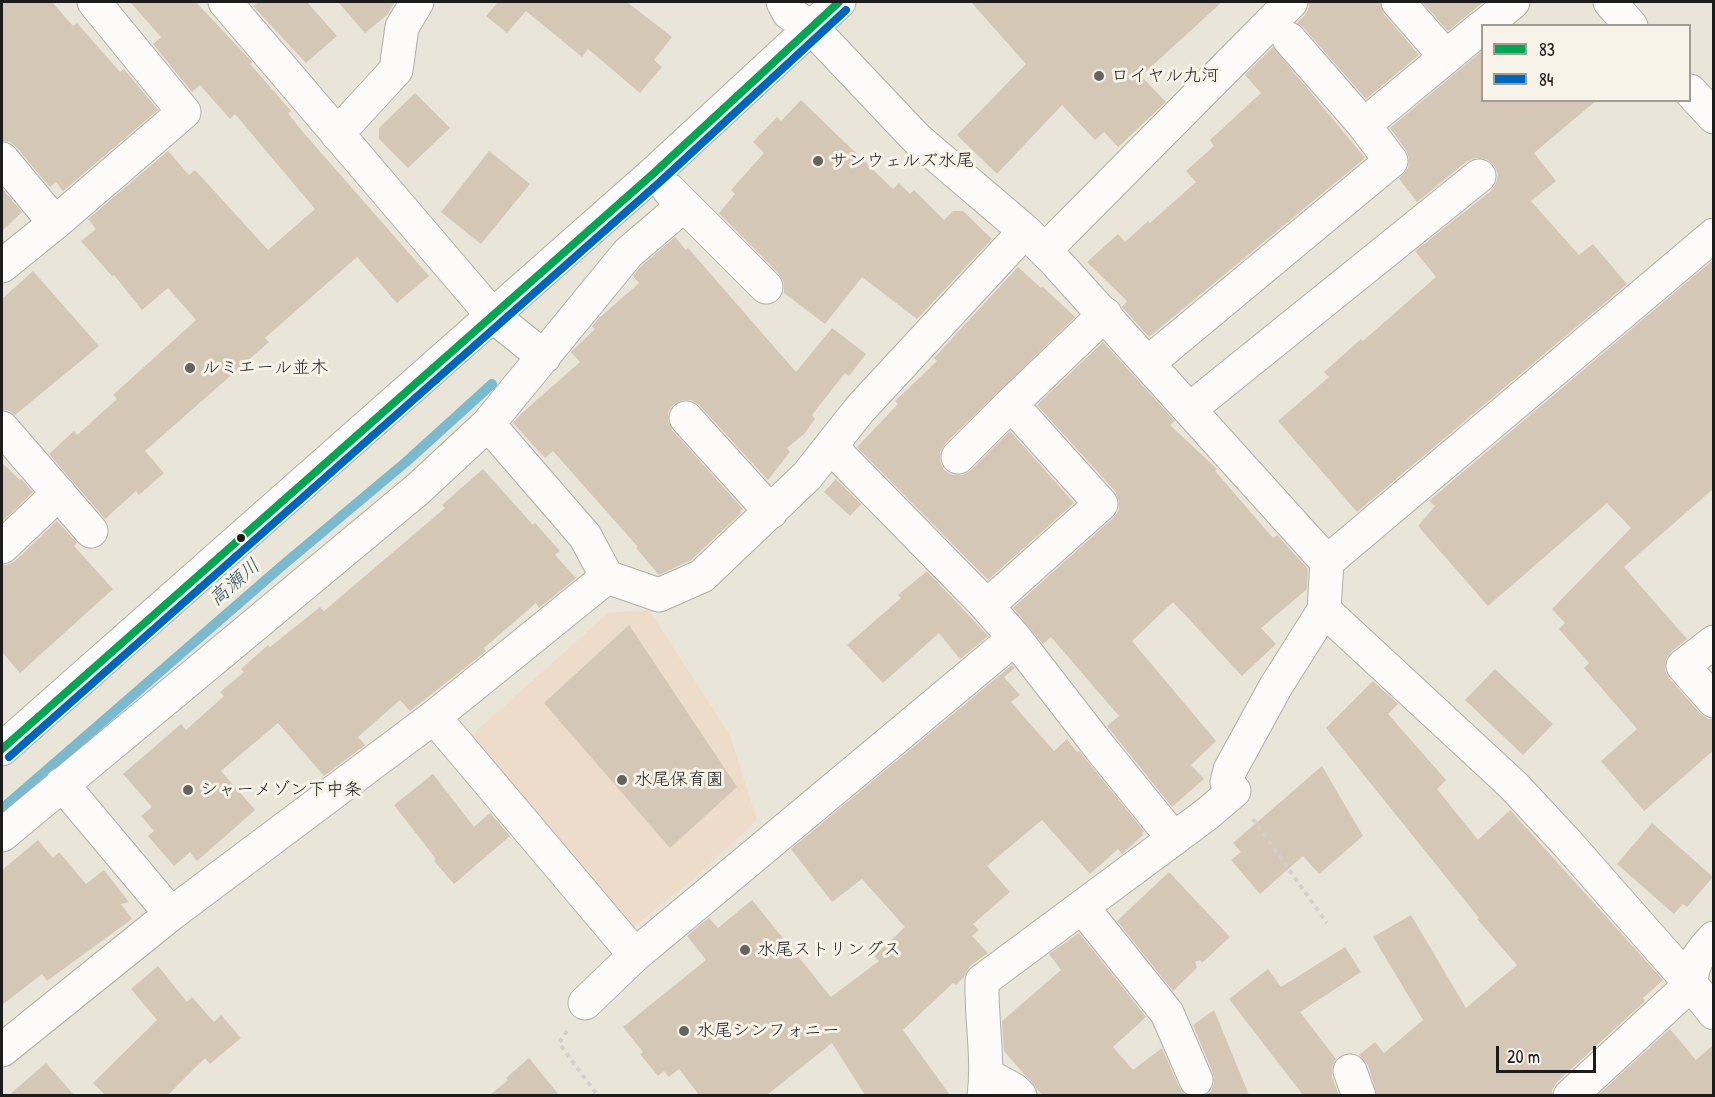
<!DOCTYPE html>
<html>
<head>
<meta charset="utf-8">
<style>
  body { margin:0 }
  #map { position:relative; width:1715px; height:1097px; overflow:hidden; background:#e9e6d9; font-family:"Patrick Hand",sans-serif }
  canvas { display:block }
  .frame { position:absolute; inset:0; border:3px solid #1c1c1c; pointer-events:none }
  .legend { position:absolute; left:1481px; top:24px; width:210px; height:78px; box-sizing:border-box; background:#f7f3e8; border:2px solid #9f9d96; margin:0; padding:8px 10px; list-style:none; font-size:18px; color:#1c1c1c }
  .legend li { display:flex; align-items:center; gap:12px; height:30px }
  .legend b { width:30px; border:2px solid #9f9d96 }
  .scale { position:absolute; left:1496px; top:1046px; width:100px; height:27px; box-sizing:border-box; border:3px solid #1c1c1c; border-top:0; padding-left:8px; font-size:18px; line-height:21px; white-space:nowrap; color:#1c1c1c; -webkit-text-stroke:4px #f7f3e8; paint-order:stroke }
</style>
</head>
<body>
<div id="map">
<canvas width="1715" height="1097"></canvas>
<div class="frame"></div>
<ul class="legend">
<li><b style="height:8px;background:#00a651"></b>83</li>
<li><b style="height:8px;background:#0065bd"></b>84</li>
</ul>
<div class="scale">20 m</div>
</div>
<script>
const context = document.querySelector('canvas').getContext('2d');
context.lineJoin = 'round';
function fill(path, color) {
  context.fillStyle = color;
  context.fill(path, 'evenodd');
}
function stroke(path, color, width, dash) {
  context.strokeStyle = color;
  context.lineWidth = width;
  context.lineCap = dash ? 'butt' : 'round';
  context.setLineDash(dash || []);
  context.stroke(path);
}
function label(font, color, halo, rows, align = 'center') {
  context.font = font + ' "Patrick Hand","Klee One",sans-serif';
  context.lineWidth = 6;
  context.setLineDash([]);
  context.textBaseline = 'middle';
  context.strokeStyle = halo;
  context.fillStyle = color;
  for (const [text, x, y, turn = 0] of rows) {
    context.save();
    context.translate(x, y);
    context.rotate((+turn || 0) * Math.PI / 180);
    context.textAlign = isNaN(turn) ? turn : align;
    if (halo) context.strokeText(text, 0, 0);
    context.fillText(text, 0, 0);
    context.restore();
  }
}
const built = new Path2D(`
  M649 610 730 735 757 820 698 875 629 931 466 740 608 613Z`);
const stream = new Path2D(`
  M2 809 283 565 406 462 492 384`);
const building = new Path2D(`
  M2 2H52L73 26 77 23 120 72 124 69 158 110 63 191 56 182 50 187 16 147 9 142 2 141Z
  M130 2H196L252 62 250 64 291 111 288 113 302 131 429 276 397 303 357 257 265 338 269 342 145 451 164 473 139 495 136 491 105 519 49 454 74 431 77 435 117 399 113 395 196 320 168 288 142 310 114 275 112 276 81 241 96 229 88 219 168 151 189 175 195 170 268 250 315 209 235 114 230 119 200 85 192 92 153 44 161 37Z
  M259 2H307L337 36 306 63 253 6Z
  M338 2H395L387 15 365 33Z
  M498 2H627L672 37 654 60 662 67 640 93 588 49 582 57 526 11 507 33 486 16Z
  M971 2H1222L1141 76 1166 102 1118 147 1104 132 1095 140 1062 105 997 174 957 135 1026 64Z
  M1309 2H1380L1384 14 1419 55 1366 99 1303 27 1297 23 1305 15 1309 7Z
  M1422 2H1482V3L1448 31Z
  M1273 47 1365 158 1149 337 1122 307 1127 301 1087 262 1118 234 1125 242 1148 221 1150 223 1196 182 1186 171 1214 146 1210 140 1261 93 1245 75Z
  M1482 51V100H1597L1534 153 1556 181 1531 201 1579 255 1593 244 1627 284 1357 512 1278 421 1329 377 1324 372 1361 339 1363 341 1436 277 1415 251 1491 191 1496 183 1498 174 1494 165 1486 159 1476 158 1467 161 1417 202 1399 179 1408 168 1409 158 1406 150 1390 128Z
  M415 93 450 128 408 168 379 139V128Z
  M801 100 893 189 899 183 910 194 914 190 944 220 953 211H963L992 239 917 319 862 277 825 324 784 293V283L779 274 719 213 735 194 731 190 764 153 753 142 777 117 781 121Z
  M489 151 530 184 481 244 441 212Z
  M2 188 22 212 2 231Z
  M675 237 686 250 688 248 796 372 832 328 866 354 849 376 845 373 812 415 815 419 804 434 787 448 790 452 768 480 699 405 691 400H683L673 405 668 412V421L672 430 743 509 740 511 741 513 691 560 659 575 636 548 638 547 553 451 545 458 513 423 521 414 580 362 571 352 595 329 592 326 598 319 639 283 633 276 641 266Z
  M1713 260V489L1624 567 1687 639 1672 651 1666 659 1665 670 1669 678 1700 713 1708 719H1713V751L1644 811 1601 761 1637 729 1584 668 1589 663 1559 629 1565 623 1552 609 1631 528 1607 503 1488 606 1418 526 1435 506 1429 501Z
  M1018 267 1041 288 1043 287 1075 317 945 444 940 452V461L944 470 953 475H963L971 470 1010 431 1074 503 988 580 857 447 898 404 895 401 937 361 934 358Z
  M33 271 99 346 15 415 9 411 2 410V299Z
  M1103 342 1175 421 1170 425 1217 469 1215 471 1273 538 1277 535 1308 569 1307 589 1261 628 1276 644 1242 676 1173 602 1132 641 1216 741 1191 765 1204 779 1172 807 1107 726 1119 716 1051 637 1043 644 1013 608 1113 518 1119 510V501L1115 491 1037 405Z
  M2 463 20 480 21 479 33 492 2 522Z
  M483 469 533 525 535 523 560 551 555 555 576 578 539 608 536 603 484 648 486 651 410 711 400 700 358 737 365 745 324 776 278 723 221 771 255 810 197 861 190 852 174 866 148 836 154 831 141 816 152 807 123 774 181 724 186 730 224 696 220 692 244 672 241 669 268 645 270 647 320 607 324 611 445 508 442 505Z
  M836 479 861 504 850 516 824 492Z
  M57 521 77 543 74 546 113 589 20 673 2 652V565H7L15 561Z
  M927 571 988 636 960 659 939 633 883 683 847 645 901 598 898 595Z
  M629 625 737 787 670 848 544 703Z
  M1012 665 1015 668 1004 677 1020 695 1011 702 1054 751 1067 739 1077 752 1079 751 1144 831 1142 833 1143 835 1122 854 1118 849 1090 874 1042 820 987 866 1010 892 973 924 979 930 972 936 988 953 970 966 964 977 956 985 953 983 903 1030 950 1095H865L832 1043 767 1095H699L679 1069 669 1077 664 1071 658 1076 640 1054 643 1052 623 1027 706 960 687 936 709 918 718 928 752 900 831 997 879 961 874 956 905 927 862 879 832 902 791 849Z
  M1495 669 1553 724 1523 755 1465 700Z
  M1373 681 1398 704 1388 714 1446 780 1437 789 1478 840 1510 810 1663 980 1643 998 1645 1001 1557 1082 1552 1090V1095H1377L1368 1065 1359 1055 1375 1042 1384 1053 1423 1020 1373 937 1411 915 1466 1008 1517 965 1477 919 1479 918 1326 728Z
  M1322 766 1363 836 1319 874 1303 856 1260 894 1231 860 1241 852 1233 843Z
  M433 774 474 827 490 813 510 836 454 884 434 861 436 859 394 805Z
  M1652 823 1713 877 1687 907 1683 904 1674 914 1617 864Z
  M38 840 53 858 59 852 86 884 104 870 129 902 121 904 132 919 47 981 42 974 2 1005V870Z
  M1169 872 1230 937 1202 963 1200 960 1195 962 1197 968 1173 991 1117 921Z
  M1079 933 1146 1017 1113 1047 1133 1070 1162 1048 1179 1087 1186 1095H1042L1004 1051 1002 1021 1061 970 1049 954Z
  M1345 947 1361 972 1300 1012 1336 1059 1332 1067V1077L1339 1095H1303L1229 999 1268 969 1281 987Z
  M158 966 187 1002 192 997 214 1022 221 1015 241 1038 210 1064 205 1058 168 1095H105L93 1083 157 1020 131 989Z
  M1214 1010 1249 1095H1206L1211 1091 1214 1083 1213 1073 1193 1025Z
  M1670 1029 1696 1060 1713 1045V1095H1598Z
  M529 1058 559 1095H490L508 1080 506 1078Z
  M46 1063 74 1095H9Z`);
const path = new Path2D(`
  M1253 819 1327 923
  M567 1031 559 1043 598 1096`);
const minor = new Path2D(`
  M225 2 493 316 544 357
  M783 2 789 13 811 27 917 139 1025 231 1055 261 1327 562 1324 610 1276 686 1230 770 1227 782 1234 791 1207 814 982 981C981 1019 989 1058 984 1096
  M1610 2 1631 26
  M1484 26 1513 2
  M1289 39 1364 125
  M1446 57 1482 27
  M1690 91 1714 117
  M337 134 396 70 402 27 417 2
  M2 159 55 223
  M669 190 766 287
  M1045 250 1291 2
  M2 266 55 223 184 112 94 2
  M1148 363 1391 161 1364 125 1446 57 1398 2
  M1190 409 1479 176
  M686 418 771 512
  M488 424 585 536 607 577
  M2 428 91 531
  M831 447 983 602 1015 638 1101 749 1174 839
  M958 457 1011 404
  M2 547 59 493
  M1327 562 1714 235
  M987 606 1101 504 1011 404 1105 314
  M1324 610 1514 786 1567 843 1691 984 1714 1013
  M1714 642 1683 666 1714 701
  M434 717 635 955
  M2 749 654 173 839 2
  M62 784 171 914
  M2 835 418 489 488 424 628 253 683 206
  M1082 907 1167 1013 1196 1080
  M585 1003 635 955 1015 638
  M2 1050 171 914 434 717 607 577 659 595 702 576 807 476 860 409 1025 231
  M1350 1071 1359 1096
  M987 1075 1014 1090 1020 1096
  M1570 1096 1691 984C1691 964 1700 953 1714 938`);
const bus1 = new Path2D(`
  M2 749 654 173 839 2`);
const bus2 = new Path2D(`
  M9 757 661 181 846 10`);
const markers = [
  [1099,76,6,"#64635e"],
  [818,161,6,"#64635e"],
  [190,368,6,"#64635e"],
  [241,538,5,"#1c1c1c"],
  [622,780,6,"#64635e"],
  [188,790,6,"#64635e"],
  [745,950,6,"#64635e"],
  [684,1031,6,"#64635e"]
];
const poiNames = [
  ["ロイヤル九河",1111,76],
  ["サンウェルズ水尾",830,161],
  ["ルミエール並木",202,368],
  ["水尾保育園",634,780],
  ["シャーメゾン下中条",200,790],
  ["水尾ストリングス",757,950],
  ["水尾シンフォニー",696,1031]
];
const waterNames = [
  ["高瀬川",235,583,-41]
];
fill(built, '#eedcca');
stroke(stream, '#7bb9ce', 10);
fill(building, '#d4c7b6');
stroke(minor, '#b0aea6', 35);
stroke(path, '#d1d0cd', 4, [4.5, 4.5]);
stroke(minor, '#fcfbf9', 33);
stroke(bus1, '#00a651', 8);
stroke(bus2, '#0065bd', 8);
for (const [x, y, r, color] of markers) {
  const dot = new Path2D();
  dot.arc(x, y, r, 0, 2 * Math.PI);
  context.fillStyle = color;
  context.fill(dot);
  stroke(dot, '#f7f3e8', 2);
}
label('18px', '#1c1c1c', '#f7f3e8', poiNames, 'left');
label('italic 20px', '#325a6a', '#f7f3e8', waterNames);
</script>
</body>
</html>
